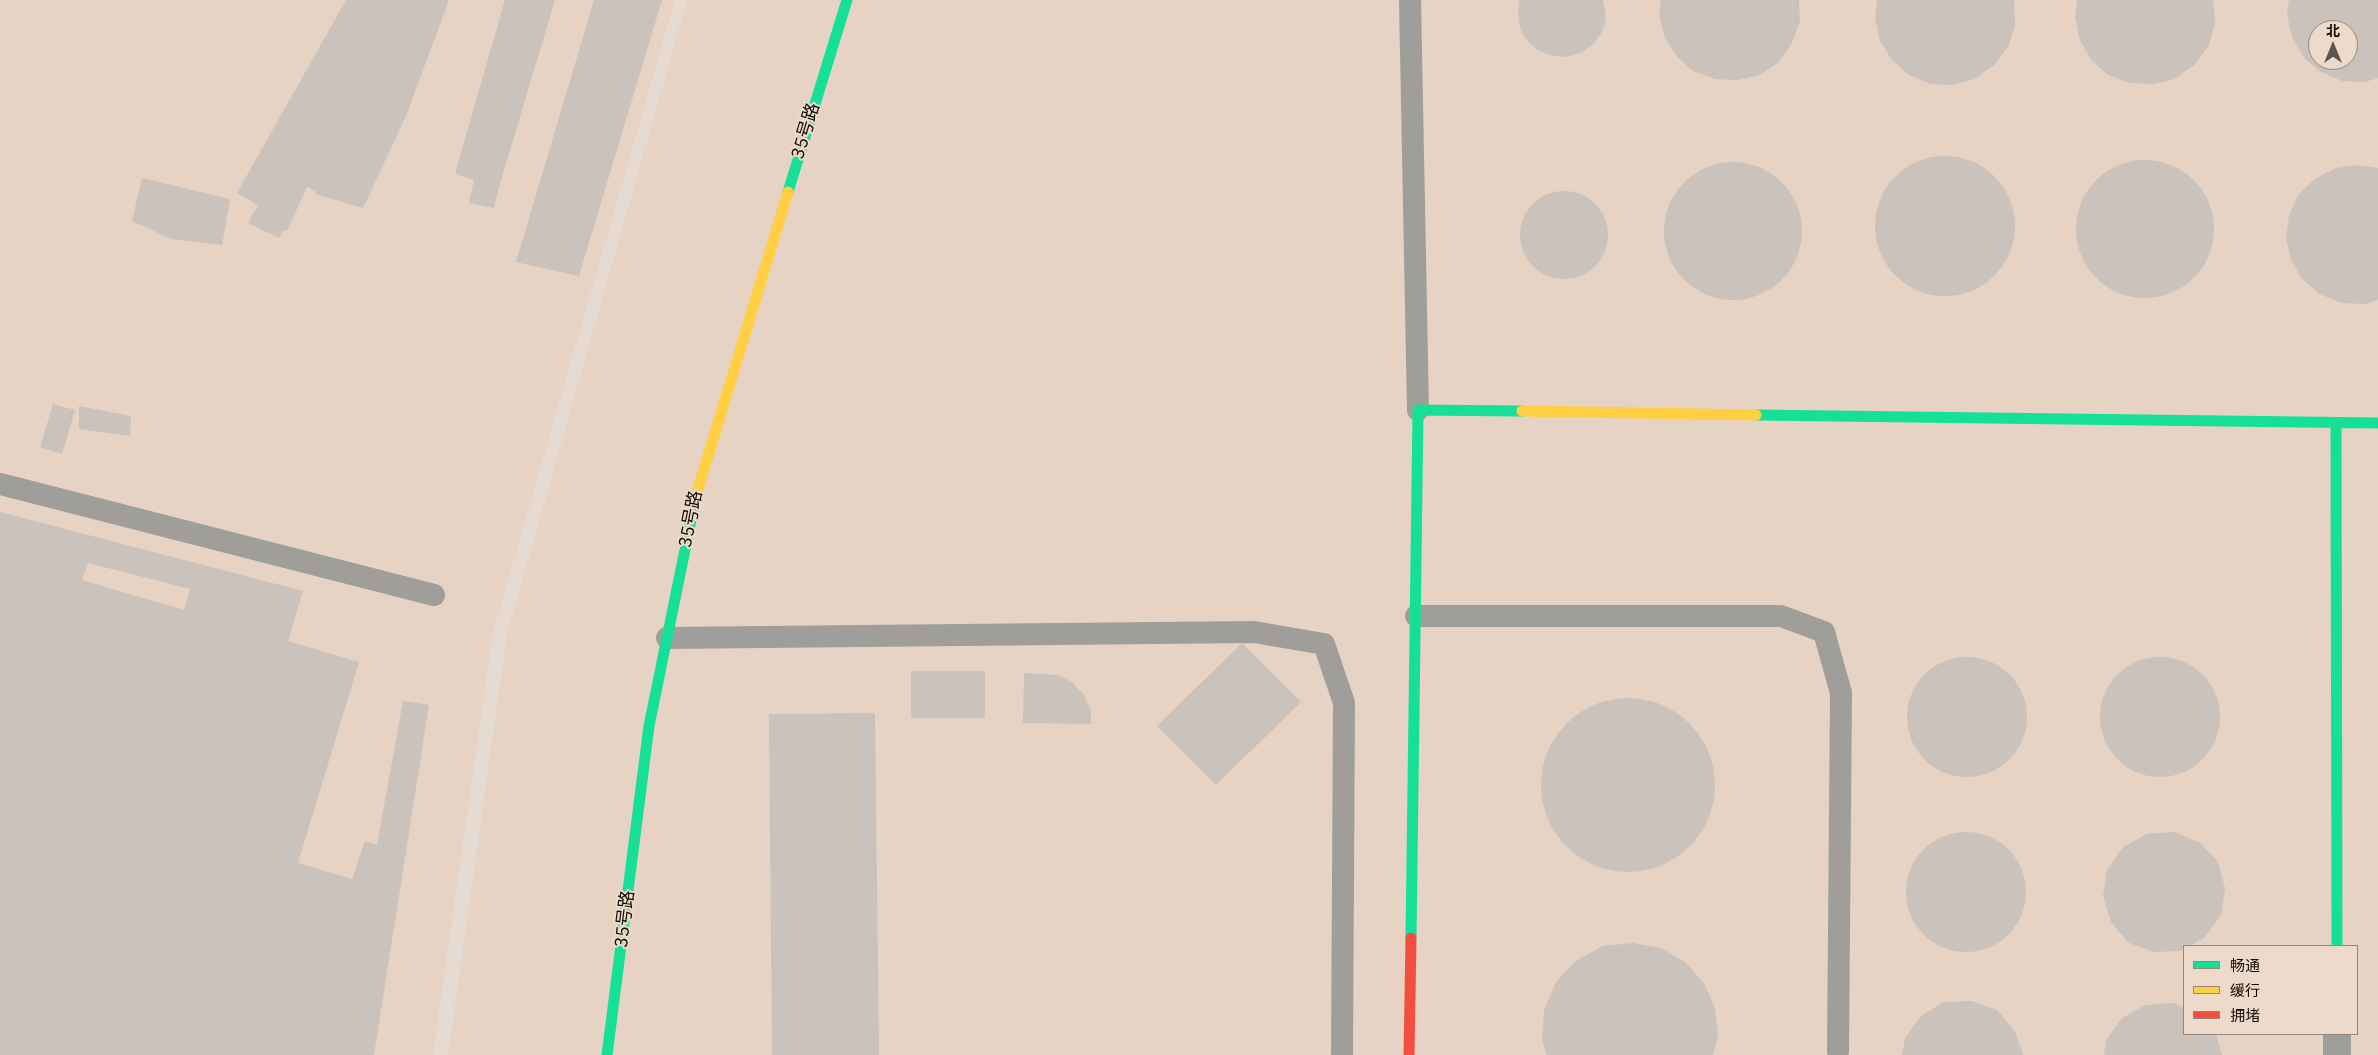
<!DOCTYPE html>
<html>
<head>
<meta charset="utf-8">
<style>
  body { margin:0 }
  #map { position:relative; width:2378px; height:1055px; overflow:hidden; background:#e6dbd3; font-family:"IBM Plex Sans","Noto Sans SC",sans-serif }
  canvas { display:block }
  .legend { position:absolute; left:2183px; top:945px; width:175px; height:90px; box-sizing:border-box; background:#eedacb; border:1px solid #95877c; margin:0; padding:6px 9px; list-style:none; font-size:15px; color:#100a06 }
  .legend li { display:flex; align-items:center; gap:10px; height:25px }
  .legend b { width:25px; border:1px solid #95877c }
  .north { position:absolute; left:2308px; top:20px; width:50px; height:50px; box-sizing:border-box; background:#eedacb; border:1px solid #95877c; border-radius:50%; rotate:0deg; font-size:14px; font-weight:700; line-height:20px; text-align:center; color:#100a06 }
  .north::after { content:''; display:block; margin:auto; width:18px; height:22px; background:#5b534e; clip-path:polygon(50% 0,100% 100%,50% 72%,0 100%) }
</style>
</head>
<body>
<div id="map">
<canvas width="2378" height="1055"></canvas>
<ul class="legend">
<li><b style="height:6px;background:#16e098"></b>畅通</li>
<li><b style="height:6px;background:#ffcf43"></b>缓行</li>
<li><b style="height:6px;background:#f24e42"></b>拥堵</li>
</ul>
<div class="north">北</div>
</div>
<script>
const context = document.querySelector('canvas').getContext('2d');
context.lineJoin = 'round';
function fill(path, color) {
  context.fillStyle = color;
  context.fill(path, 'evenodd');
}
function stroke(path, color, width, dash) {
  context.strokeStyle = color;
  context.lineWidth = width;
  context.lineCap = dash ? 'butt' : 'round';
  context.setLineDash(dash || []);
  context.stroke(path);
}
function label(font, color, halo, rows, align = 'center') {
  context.font = font + ' "IBM Plex Sans","Noto Sans SC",sans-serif';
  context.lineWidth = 4;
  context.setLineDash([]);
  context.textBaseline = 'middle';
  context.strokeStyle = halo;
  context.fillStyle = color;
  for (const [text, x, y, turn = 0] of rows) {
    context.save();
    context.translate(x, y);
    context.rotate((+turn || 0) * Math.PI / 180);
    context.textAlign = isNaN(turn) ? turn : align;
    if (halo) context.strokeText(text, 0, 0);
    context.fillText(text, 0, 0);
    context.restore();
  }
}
const built = new Path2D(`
  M0 0H675L493 633 433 1055H0Z
  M687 0H2378V1055H448L507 634ZM2318 30H2348V60H2318ZM2184 946H2357V1034H2184Z`);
const building = new Path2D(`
  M346 0H449L406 116 363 208 315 194 316 191 307 187 287 231 284 230 279 238 248 223 258 205 237 193Z
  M505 0H555L499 187 494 208 469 203 474 180 455 174Z
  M594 0H662L579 276 516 262Z
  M1519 0H1603L1606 19 1602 32 1593 44 1582 52 1567 57 1553 56 1539 51 1528 42 1520 29 1518 15Z
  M1661 0H1799L1800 21 1792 43 1779 62 1760 75 1738 80 1715 79 1693 71 1676 56 1664 36 1659 14Z
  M1877 0H2014L2015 25 2008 47 1994 65 1975 79 1953 85 1930 84 1909 75 1892 60 1880 41 1875 19Z
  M2077 0H2213L2215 24 2208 47 2194 65 2175 79 2153 84 2130 83 2108 75 2091 60 2080 40 2075 18Z
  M2289 0H2378V78L2365 82 2342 81 2321 72 2304 58 2292 37 2287 15ZM2318 30H2348V60H2318Z
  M1875 226a70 70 0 1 1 140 0a70 70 0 1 1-140 0Z
  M2076 229a69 69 0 1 1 138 0a69 69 0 1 1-138 0Z
  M1664 231a69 69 0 1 1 138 0a69 69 0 1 1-138 0Z
  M2359 165 2378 168V300L2365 304 2341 303 2320 294 2302 279 2291 260 2286 238 2289 215 2299 194 2316 178 2336 168Z
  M142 178 230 199 222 245 171 239 132 221Z
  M1520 235a44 44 0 1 1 88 0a44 44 0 1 1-88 0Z
  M53 404 75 410 62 454 40 447Z
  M79 406 131 416 130 436 79 429Z
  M0 512 303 591 288 641 359 662 298 863 352 879 365 841 377 845 403 701 429 705 374 1055H0ZM88 563 190 589 184 610 82 580Z
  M1242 643 1301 702 1216 785 1157 726Z
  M1907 717a60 60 0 1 1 120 0a60 60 0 1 1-120 0Z
  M2100 717a60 60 0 1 1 120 0a60 60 0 1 1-120 0Z
  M911 671H985V718H911Z
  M1024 673 1057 675 1072 682 1084 695 1091 711V724L1023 723Z
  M1541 785a87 87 0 1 1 174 0a87 87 0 1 1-174 0Z
  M875 713 879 1055H772L769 714Z
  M1906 892a60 60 0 1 1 120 0a60 60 0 1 1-120 0Z
  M2174 832 2199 842 2218 862 2225 888 2221 915 2205 937 2190 946H2184L2182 951 2154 952 2129 943 2111 922 2103 896 2107 870 2123 847 2147 834Z
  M1633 943 1661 948 1685 962 1704 983 1715 1008 1718 1036 1713 1055H1547L1542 1040 1544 1010 1556 982 1577 960 1603 946Z
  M1972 1001 1997 1010 2015 1031 2023 1055H1902L1905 1038 1921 1016 1944 1002Z
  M2173 1003 2184 1008V1034H2216L2222 1055H2104L2106 1040 2122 1018 2146 1005Z`);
const lane = new Path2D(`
  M1410 0 1418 410
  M0 484 434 595
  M1416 616H1781L1824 632 1841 693 1838 1051
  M667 638 1254 632 1324 644 1344 703 1342 1055`);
const street = new Path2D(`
  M2337 1034V1055`);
const fast = new Path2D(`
  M788 192 847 0
  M1756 415 2378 423
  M2336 423 2337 946
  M1411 938 1418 410 1522 411
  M607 1055 649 726 696 496`);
const slow = new Path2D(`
  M1522 411 1756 415
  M696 496 788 192`);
const jam = new Path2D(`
  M1409 1055 1411 938`);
const streetNames = [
  ["35号路",806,131,-73],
  ["35号路",691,519,-79],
  ["35号路",625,919,-83]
];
fill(built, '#e6d3c4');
fill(building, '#cac2bb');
stroke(lane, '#9f9e9a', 22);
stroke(street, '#9f9e9a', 28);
stroke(fast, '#16e098', 11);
stroke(slow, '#ffcf43', 11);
stroke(jam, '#f24e42', 11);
label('18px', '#100a06', '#eedacb', streetNames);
</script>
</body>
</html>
